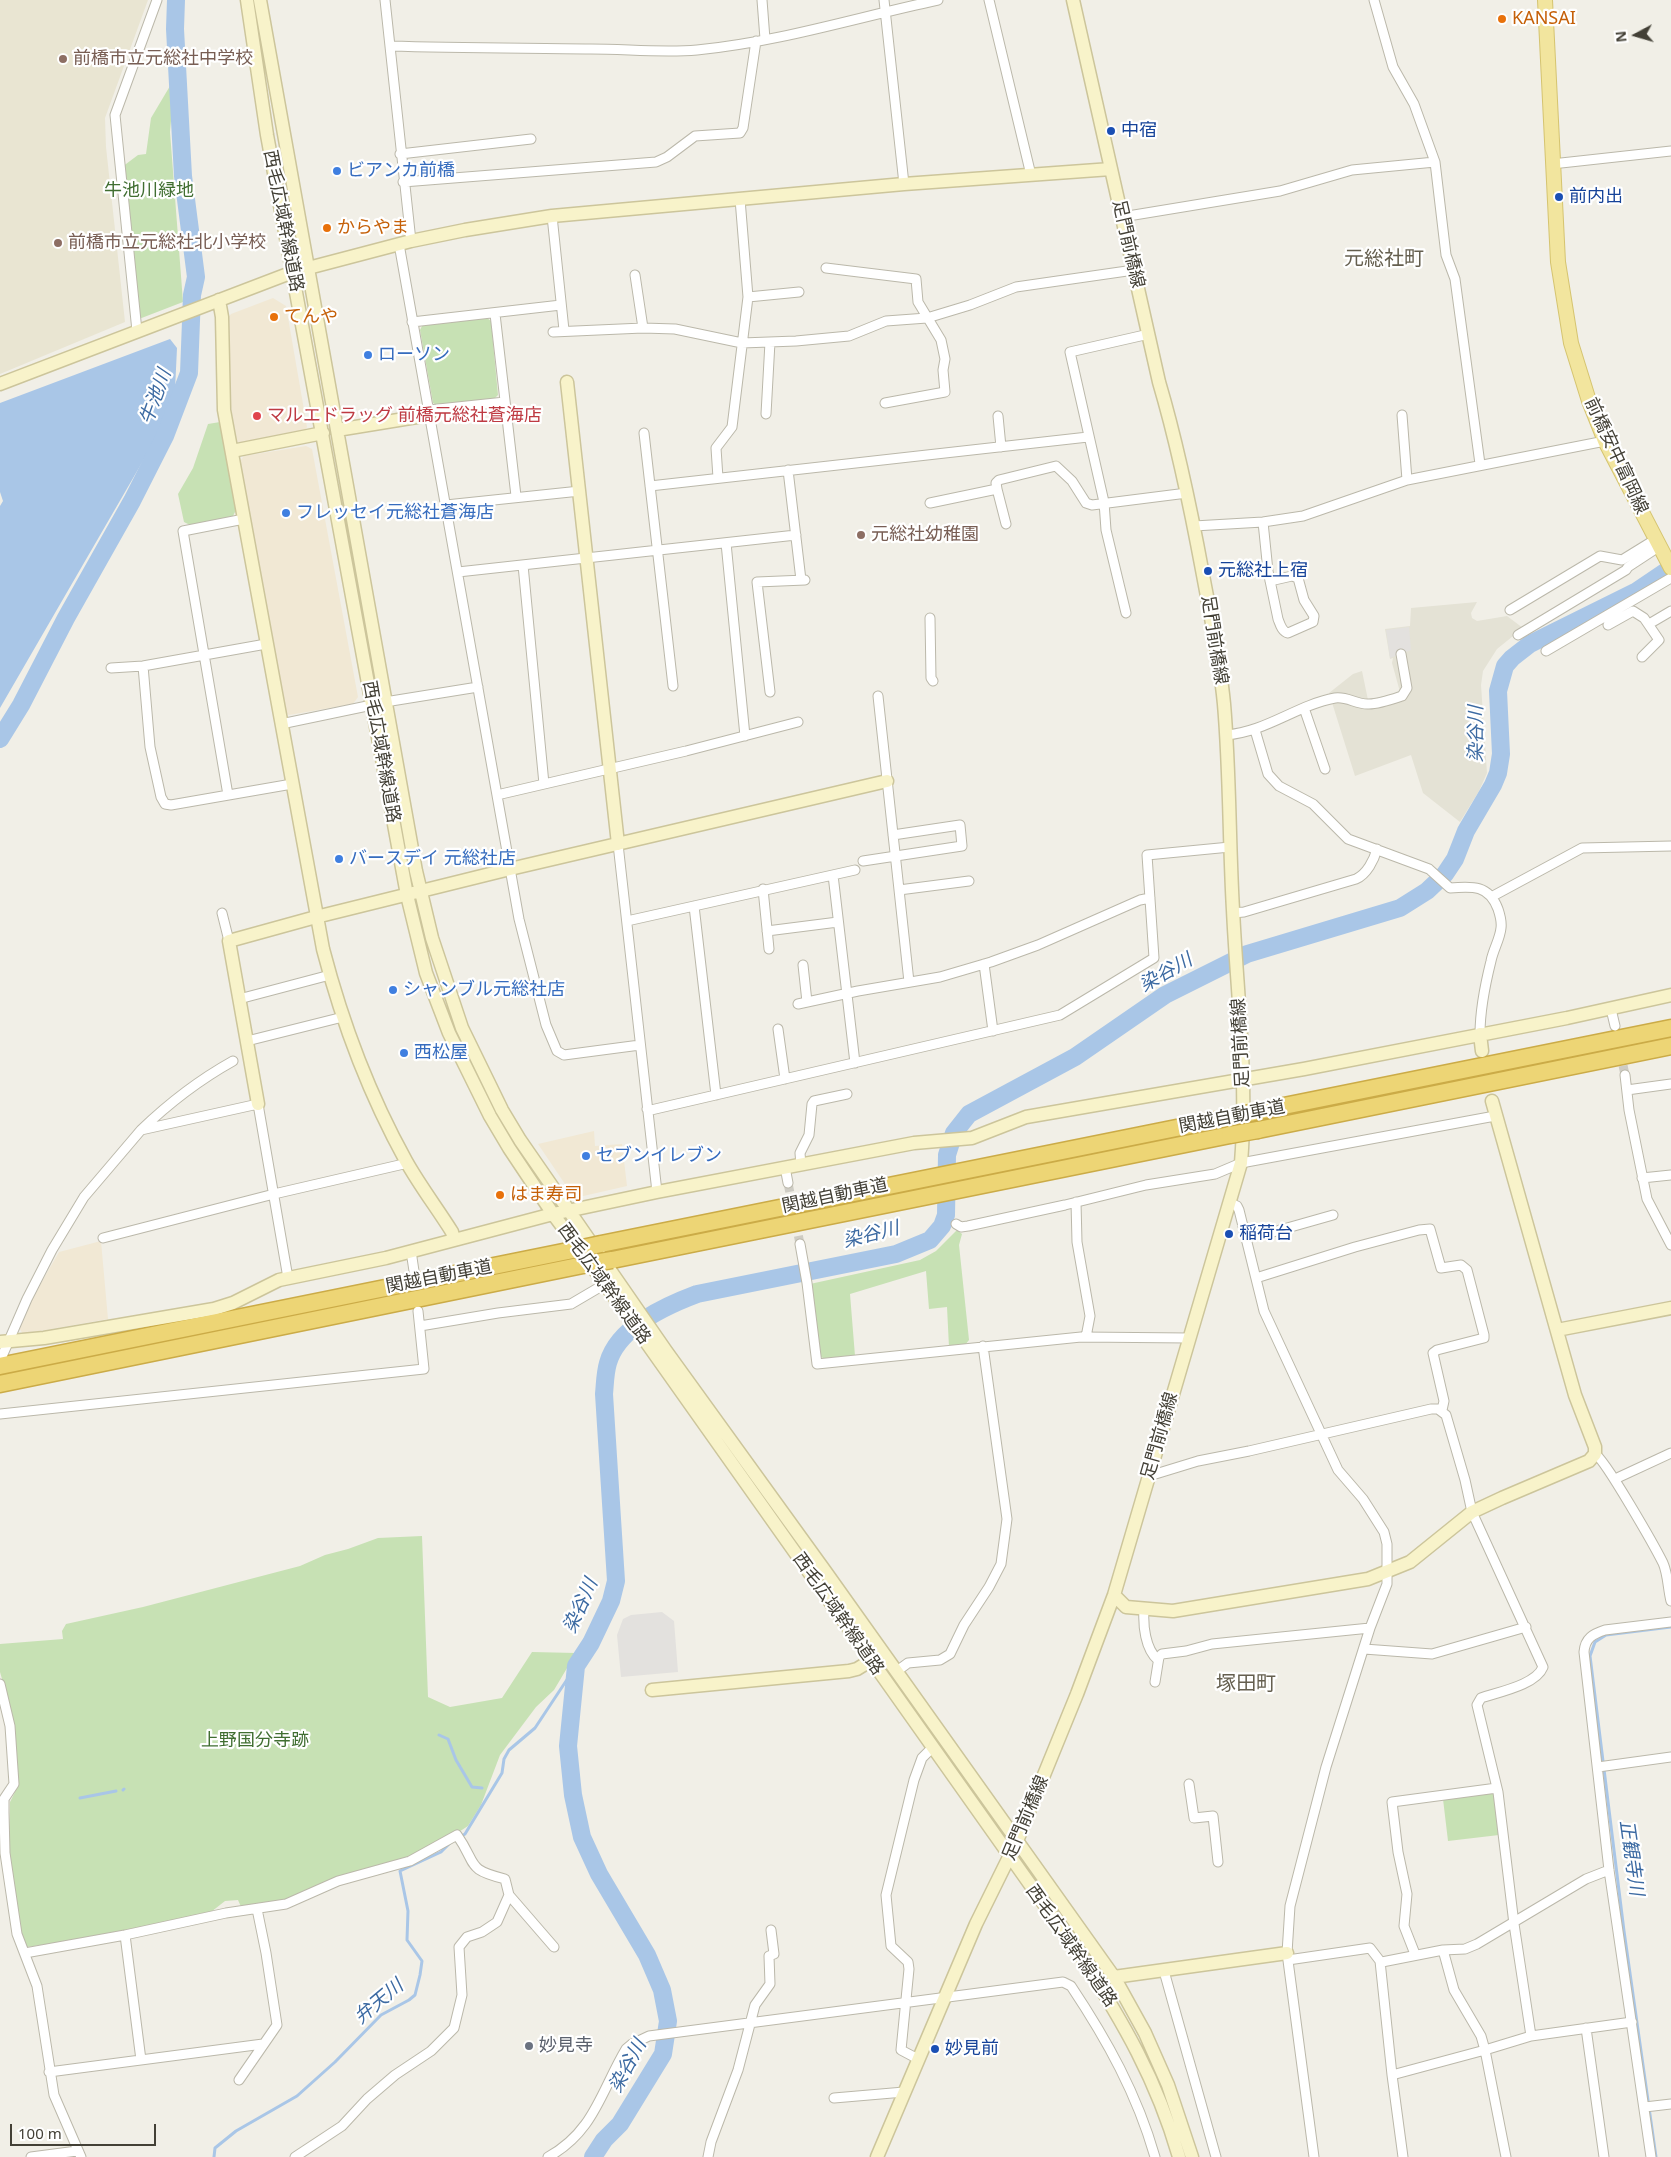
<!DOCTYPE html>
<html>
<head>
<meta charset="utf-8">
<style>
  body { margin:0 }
  #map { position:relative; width:1671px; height:2157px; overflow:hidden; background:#f1efe7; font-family:"Noto Sans",sans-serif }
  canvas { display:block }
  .north { position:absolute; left:1611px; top:10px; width:50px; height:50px; -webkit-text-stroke:4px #fff; paint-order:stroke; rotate:264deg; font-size:14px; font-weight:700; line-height:20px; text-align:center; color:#434036 }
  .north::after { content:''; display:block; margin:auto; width:18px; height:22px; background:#434036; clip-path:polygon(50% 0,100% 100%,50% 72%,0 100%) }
  .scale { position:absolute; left:10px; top:2124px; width:146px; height:22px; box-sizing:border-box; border:2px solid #434036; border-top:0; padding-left:6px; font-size:15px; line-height:18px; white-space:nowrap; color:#434036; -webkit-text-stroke:4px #fff; paint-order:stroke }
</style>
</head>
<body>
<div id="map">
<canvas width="1671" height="2157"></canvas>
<div class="north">N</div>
<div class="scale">100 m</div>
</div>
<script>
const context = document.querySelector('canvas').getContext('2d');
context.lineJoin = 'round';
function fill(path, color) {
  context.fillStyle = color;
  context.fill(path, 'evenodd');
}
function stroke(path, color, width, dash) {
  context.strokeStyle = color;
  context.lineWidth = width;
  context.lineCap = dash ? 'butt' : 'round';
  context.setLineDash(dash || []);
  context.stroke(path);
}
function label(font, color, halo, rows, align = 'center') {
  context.font = font + ' "Noto Sans","Noto Sans JP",sans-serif';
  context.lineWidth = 4.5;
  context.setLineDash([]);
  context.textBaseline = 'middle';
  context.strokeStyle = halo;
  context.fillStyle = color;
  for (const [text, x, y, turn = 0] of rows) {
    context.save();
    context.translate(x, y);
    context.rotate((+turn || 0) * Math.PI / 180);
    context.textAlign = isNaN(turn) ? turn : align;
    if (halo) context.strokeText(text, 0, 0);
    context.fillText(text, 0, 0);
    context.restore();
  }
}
const residential = new Path2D(`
  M1477 602 1471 613 1472 618 1477 621 1507 616 1523 628 1497 649 1483 671 1481 685 1487 773 1479 791 1460 822 1423 793 1411 755 1355 776 1329 693 1353 674 1362 671 1368 700 1400 692 1392 663 1393 658 1390 659 1385 629 1410 626 1411 608Z`);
const commercial = new Path2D(`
  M273 298 286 306 307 427 303 433 241 444 236 441 230 401 228 318 231 314Z
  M306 446 312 449 358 697 353 704 289 715 284 712 239 462 244 456Z
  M594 1131 595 1146 622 1144 627 1186 579 1197 569 1190 538 1144Z
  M101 1241 108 1319 23 1334 19 1328 26 1309 59 1252Z`);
const education = new Path2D(`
  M0 0H148L105 118 106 147 125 322 0 374Z`);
const green = new Path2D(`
  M170 86 174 87 170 132 183 302 139 319 122 167 138 155 146 154 151 118Z
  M487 318 491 321 498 395 494 399 438 406 433 403 420 330 423 324Z
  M220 422 236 510 233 516 190 525 184 522 178 494 193 468 208 424Z
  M957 1230 962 1234 959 1245 969 1340 965 1345 949 1347 947 1307 929 1309 926 1271 850 1294 855 1356 824 1359 819 1355 810 1284 920 1260 936 1251Z
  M422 1536 428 1697 450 1707 502 1698 532 1652 576 1653 554 1690 536 1707 500 1755 481 1805 468 1826 448 1839 421 1853 285 1900 242 1909 238 1900 225 1901 211 1912 124 1933 27 1947 22 1943 9 1852 10 1802 15 1792 17 1778 13 1717 0 1672V1644L63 1639 62 1631 66 1624 143 1607 300 1566 325 1555 348 1549 378 1538Z
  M1491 1792 1494 1794 1499 1835 1448 1841 1443 1799Z`);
const parking = new Path2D(`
  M1409 627 1411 650 1390 658 1386 630Z
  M662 1612 674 1621 678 1672 621 1677 617 1635 623 1619 631 1615Z`);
const water = new Path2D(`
  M170 339 177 348 175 390 158 435 0 708V506L3 501 0 492V403Z`);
const stream = new Path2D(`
  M439 1735 448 1739 456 1760 472 1787 482 1788
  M123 1790 124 1789
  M80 1798 116 1791
  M460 1837 465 1834 502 1773 504 1759 509 1750 535 1728 576 1666
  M214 2157 215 2148 236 2131 297 2096 335 2062 381 2015 409 2000 415 1995 420 1975 422 1961 407 1940 408 1911 400 1871 441 1852 451 1842
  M1656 2157 1624 1931 1590 1656 1595 1642 1606 1635 1671 1627`);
const river = new Path2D(`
  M0 739 21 705 66 618 132 501 165 436 189 373 192 295 196 277 183 176 175 29 176 0
  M593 2157 604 2140 620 2124 663 2054 668 2021 662 1990 647 1955 599 1874 582 1837 573 1795 568 1746 576 1666 591 1643 611 1601 616 1581 604 1394C605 1384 605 1373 608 1363 618 1327 665 1306 697 1294L896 1254 930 1240 942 1226 946 1215 947 1155 954 1133 969 1114 1075 1057 1165 995 1247 954 1400 908 1427 891 1445 874 1455 859 1466 831 1493 785 1498 773 1501 754 1498 691 1505 666 1512 658 1530 644 1637 591 1671 568`);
const streetTunnel = new Path2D(`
  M1615 1026 1625 1075
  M788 1183 800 1244`);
const street = new Path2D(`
  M385 0 411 241
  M762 0 765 39
  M884 0 904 184
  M989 0 1031 175
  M1374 0 1393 67 1414 104 1435 162 1446 255 1455 279 1480 464
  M390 46C457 48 524 48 591 49 626 49 662 53 697 50 779 42 858 17 938 0
  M400 154 531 139
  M1552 164 1671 151
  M403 182 656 162 667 157 695 136 740 133 743 128 756 41
  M552 216 564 330
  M1122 217 1280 191 1352 170 1435 162
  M399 244 519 919 546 1025 557 1051 564 1055 640 1045
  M826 268 916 279 918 302 941 340 945 359 943 370 945 392 885 403
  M635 275 643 328
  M748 297 799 292
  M495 314 516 496
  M412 322 561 305
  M137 331 115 115 157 0
  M553 332 643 328 675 329 742 343 796 341 849 336 886 321 927 318 970 305 1016 287 1134 270
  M429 410 505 402
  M766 414 770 342
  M1402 415 1407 480
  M998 416 1001 447
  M644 433 673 686
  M788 470 801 580
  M718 478 716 448 732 427 748 297 740 199
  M650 486 1088 437
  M997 489 1006 524
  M930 503 997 489 996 483 999 480 1056 466 1072 481 1086 503 1092 505 1187 493
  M446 505 580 491
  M1263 522 1268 571 1278 619C1280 624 1282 632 1288 633L1313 622 1314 616 1304 600 1298 578 1292 576 1270 581
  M1194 526 1263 522 1303 516 1407 480 1605 441
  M726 543 745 736
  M523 565 544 784
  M458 572 796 535
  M1510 610 1600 556 1622 560 1656 539
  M1126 613 1106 530 1104 502 1070 352 1149 334
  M930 618 931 678 933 681
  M1649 624 1671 611
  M1608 625 1633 611 1644 618 1659 640 1642 657
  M1518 635 1626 570 1628 567 1660 546
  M1546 651 1671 578
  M143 666 150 747 161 797 165 804 171 805 292 784
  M111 668 143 666 266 644
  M770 692 757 582 805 580
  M878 696 909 982
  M385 702 478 687
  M1304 708 1325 769
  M281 724 372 705
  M1255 730 1268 774 1279 786 1313 804 1348 839 1429 869 1450 888C1473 886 1489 885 1498 909 1500 915 1502 921 1501 928 1500 939 1493 950 1491 961 1485 985 1480 1010 1480 1034
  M1226 735C1266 732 1297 705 1335 698 1347 696 1357 705 1369 704 1379 704 1393 699 1402 696L1407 688 1401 654
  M228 795 183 531 244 519
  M497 795 686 751 798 722
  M618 844 657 1192
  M863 861 962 846 960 825 893 835
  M833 875 855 1063
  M763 889 769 949
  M899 890 969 881
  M1493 896 1582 848 1671 846
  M694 906 716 1095
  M222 913 229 941
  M1233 913 1244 912 1356 879C1367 874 1374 860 1377 849
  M627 921 855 870
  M767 931 838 922
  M984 964 993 1031
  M803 965 807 1002
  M239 999 330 975
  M798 1004 858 991 940 977 991 962 1038 945 1140 900 1150 898
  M1611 1009 1615 1026
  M778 1029 785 1079
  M247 1041 343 1017
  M1625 1075 1629 1110 1647 1199 1671 1245
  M1627 1090 1671 1084
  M647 1109 651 1110 1060 1015 1154 958 1147 855 1230 847
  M141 1130C169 1103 199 1080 233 1061
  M801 1165 800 1153 809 1135 812 1104 814 1101 847 1094
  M785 1167 788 1183
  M1642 1178 1671 1175
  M1076 1202 1077 1242 1090 1316 1086 1337
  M1230 1203 1237 1206 1239 1210 1264 1311 1338 1470 1363 1499 1384 1532 1387 1544V1584L1370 1628 1326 1767 1290 1906 1287 1953 1314 2157
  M956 1224 961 1227 968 1226 1065 1205 1146 1185 1215 1174 1241 1163 1495 1116
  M1246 1236 1273 1232 1333 1215
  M103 1238 274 1194 408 1163
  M800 1244 807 1283 817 1364 1081 1337 1189 1338
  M411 1251 414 1271
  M1256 1278 1355 1247 1419 1230 1430 1229 1441 1268 1461 1265 1467 1270 1484 1335V1338L1480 1339 1437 1350 1433 1353 1444 1401 1442 1410
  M420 1326 498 1313 571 1304 605 1284
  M0 1361 27 1299 52 1250 84 1197 141 1130 258 1104 288 1278
  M0 1414 424 1369 418 1311
  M1595 1454C1605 1459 1655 1547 1663 1563 1668 1574 1668 1590 1671 1601
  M1149 1476 1198 1461 1249 1451 1431 1409H1438L1446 1415 1465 1480 1472 1512 1543 1667C1536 1685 1498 1692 1481 1698L1477 1705 1498 1792 1514 1924 1531 2036 1485 2050 1506 2157
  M1615 1479 1671 1453
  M1144 1610C1143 1625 1145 1649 1158 1660
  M1364 1649 1432 1654 1526 1627
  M897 1671 908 1663 940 1660 950 1654 964 1625 989 1587 1001 1564 1007 1519 983 1346
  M1155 1682 1159 1657 1162 1654 1186 1651 1212 1644 1370 1628
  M0 1684 10 1726 14 1784 4 1799V1812L5 1853 17 1934 37 1986 54 2095 81 2157
  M1598 1767 1671 1757
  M1189 1784 1194 1818 1213 1816 1218 1862
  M125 1935 141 2060
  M25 1953 125 1935 226 1913 286 1904 338 1881 410 1861 457 1835C478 1865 465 1869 505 1879L509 1895 554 1947
  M1415 1954 1404 1926 1407 1894 1398 1852 1392 1802 1497 1788
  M1288 1960 1370 1948 1380 1961 1382 1962 1443 1950 1465 1949 1477 1944 1586 1879 1609 1870
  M1380 1961 1392 2075
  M1164 1971 1216 2157
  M1586 2028 1604 2157
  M1531 2036 1632 2022
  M918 2059 901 2050 909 1969 908 1962 891 1946 886 1895 914 1780 922 1758 932 1748
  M49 2072 263 2044
  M239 2080 277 2025 266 1953 257 1909
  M834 2098 904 2092
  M1645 2107 1671 2104
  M31 2157 77 2151
  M295 2157 342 2126 367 2099 395 2075 431 2051 454 2028 462 1995 459 1947 467 1937 482 1932 497 1922 509 1895
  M548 2157C594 2132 601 2091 626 2049L632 2044 649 2036 1063 1982 1071 1986C1107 2040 1137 2094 1155 2157
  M708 2157 711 2142 738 2070 755 2005 770 1984 769 1956 774 1954 771 1930
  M1403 2157 1392 2075 1485 2050 1481 2036 1454 1990 1443 1950
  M1651 2157 1609 1870 1584 1652C1585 1638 1593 1634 1605 1630L1671 1622`);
const secondary = new Path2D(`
  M247 0 267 135 407 895 426 973 449 1033 490 1116 509 1148 553 1214 605 1284 1080 1955C1123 2022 1157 2080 1179 2157
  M260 0 416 871 432 938 462 1028 502 1110 520 1140 666 1351 825 1571 1114 1977 1145 2033 1168 2085 1192 2157
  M219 300 222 317 224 410 323 949C342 1022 369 1094 406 1161 420 1186 437 1208 452 1232L454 1240
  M567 382 618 844
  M0 384 293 272 411 241 465 230 552 216 904 184 1111 169
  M337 430 429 415
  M232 451 323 433
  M1480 1034 1482 1051
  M258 1104 229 941 316 917 510 869 887 781
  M1557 1330 1671 1308
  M0 1342 44 1338 214 1309 233 1303 279 1280 386 1258 553 1214 657 1192 914 1143 972 1138 1026 1117 1304 1069 1567 1018 1671 995
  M1114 1595 1126 1607 1173 1611 1368 1579 1410 1562 1472 1512 1502 1498 1589 1461 1595 1454V1447L1575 1395 1492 1101
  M652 1690 849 1671 857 1669 870 1661
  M1114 1977 1287 1953
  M877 2157 976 1924 1017 1841 1077 1694 1114 1595 1241 1163C1248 1078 1237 994 1233 910 1229 841 1230 773 1224 704 1220 661 1211 618 1203 575 1191 510 1178 446 1159 382L1073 0`);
const primary = new Path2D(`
  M1545 0 1558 262 1571 343 1589 401 1605 441 1671 568`);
const highway = new Path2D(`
  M1259 1111 1671 1028
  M1258 1130 1671 1046
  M601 1244 1231 1117
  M612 1260 1230 1135
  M0 1366 573 1250
  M0 1384 583 1265`);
const highwayBridge = new Path2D(`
  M1231 1117 1259 1111
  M1230 1135 1258 1130
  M573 1250 601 1244
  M583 1265 612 1260`);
const markers = [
  [1502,19,5,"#e8710a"],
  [63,59,5,"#8d6e63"],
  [1111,131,5,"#1a4fb4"],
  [337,171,5,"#3f7fe0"],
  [1559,197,5,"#1a4fb4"],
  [327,228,5,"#e8710a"],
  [58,243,5,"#8d6e63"],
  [274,317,5,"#e8710a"],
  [368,355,5,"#3f7fe0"],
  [257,416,5,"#e0444e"],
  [286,513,5,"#3f7fe0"],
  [861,535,5,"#8d6e63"],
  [1208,571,5,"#1a4fb4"],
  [339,859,5,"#3f7fe0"],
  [393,990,5,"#3f7fe0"],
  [404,1053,5,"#3f7fe0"],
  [586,1156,5,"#3f7fe0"],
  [500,1195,5,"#e8710a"],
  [1229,1234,5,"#1a4fb4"],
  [529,2046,5,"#6b7280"],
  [935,2049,5,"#1a4fb4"]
];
const foodNames = [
  ["KANSAI",1512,19],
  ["からやま",337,228],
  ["てんや",284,317],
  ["はま寿司",510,1195]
];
const educationNames = [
  ["前橋市立元総社中学校",73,59],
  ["前橋市立元総社北小学校",68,243],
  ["元総社幼稚園",871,535]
];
const transitNames = [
  ["中宿",1121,131],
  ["前内出",1569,197],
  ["元総社上宿",1218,571],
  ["稲荷台",1239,1234],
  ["妙見前",945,2049]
];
const shopNames = [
  ["ビアンカ前橋",347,171],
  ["ローソン",378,355],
  ["フレッセイ元総社蒼海店",296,513],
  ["バースデイ 元総社店",349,859],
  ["シャンブル元総社店",403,990],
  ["西松屋",414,1053],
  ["セブンイレブン",596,1156]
];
const parkNames = [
  ["牛池川緑地",149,191],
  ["上野国分寺跡",255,1741]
];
const streetNames = [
  ["西毛広域幹線道路",283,221,79],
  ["足門前橋線",1128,244,77],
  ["前橋安中富岡線",1616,456,65],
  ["足門前橋線",1214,640,81],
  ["西毛広域幹線道路",381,752,80],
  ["足門前橋線",1241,1043,-93],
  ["関越自動車道",1232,1117,-11],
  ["関越自動車道",835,1196,-12],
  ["関越自動車道",439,1277,-11],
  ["西毛広域幹線道路",604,1284,54],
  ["足門前橋線",1160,1436,-74],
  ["西毛広域幹線道路",838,1614,55],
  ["足門前橋線",1026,1818,-67],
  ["西毛広域幹線道路",1071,1946,55]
];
const healthNames = [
  ["マルエドラッグ 前橋元総社蒼海店",267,416]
];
const worshipNames = [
  ["妙見寺",539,2046]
];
const waterNames = [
  ["牛池川",156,397,-70],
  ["染谷川",1477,734,-90],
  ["染谷川",1166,973,-30],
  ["染谷川",871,1235,-14],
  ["染谷川",581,1606,-66],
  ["正観寺川",1631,1858,82],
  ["弁天川",379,2002,-40],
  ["染谷川",628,2066,-62]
];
const quarterNames = [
  ["元総社町",1384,259],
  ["塚田町",1246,1684]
];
fill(residential, '#e4e2d5');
fill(commercial, '#f1e8d4');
fill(education, '#e9e5d2');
fill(green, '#c7e1b4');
fill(parking, '#e3e1de');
fill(water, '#a9c6e7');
stroke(stream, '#a9c6e7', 3);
stroke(river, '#a9c6e7', 18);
stroke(streetTunnel, '#ceccc4', 9, [9, 4.5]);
stroke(street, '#bbb8aa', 11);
stroke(secondary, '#ccc59b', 15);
stroke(primary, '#d5c470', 16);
stroke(highway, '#cbab47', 19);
stroke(street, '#fff', 9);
stroke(secondary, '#f8f3ca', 12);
stroke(primary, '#f2e59e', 14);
stroke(highway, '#edd575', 16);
stroke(highwayBridge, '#cbab47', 19, []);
stroke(highwayBridge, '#edd575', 16);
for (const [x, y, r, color] of markers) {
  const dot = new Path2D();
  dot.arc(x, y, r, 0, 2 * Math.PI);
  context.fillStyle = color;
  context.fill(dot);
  stroke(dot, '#fff', 2);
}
label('18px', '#c56008', '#fff', foodNames, 'left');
label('18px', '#785e54', '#fff', educationNames, 'left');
label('18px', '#164399', '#fff', transitNames, 'left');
label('18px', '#366cbe', '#fff', shopNames, 'left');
label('18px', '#406e31', '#fff', parkNames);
label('18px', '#434036', '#fff', streetNames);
label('18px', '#be3a42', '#fff', healthNames, 'left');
label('18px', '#5b616d', '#fff', worshipNames, 'left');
label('italic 19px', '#3c6aa2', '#fff', waterNames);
label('20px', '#655f4f', '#fff', quarterNames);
</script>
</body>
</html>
